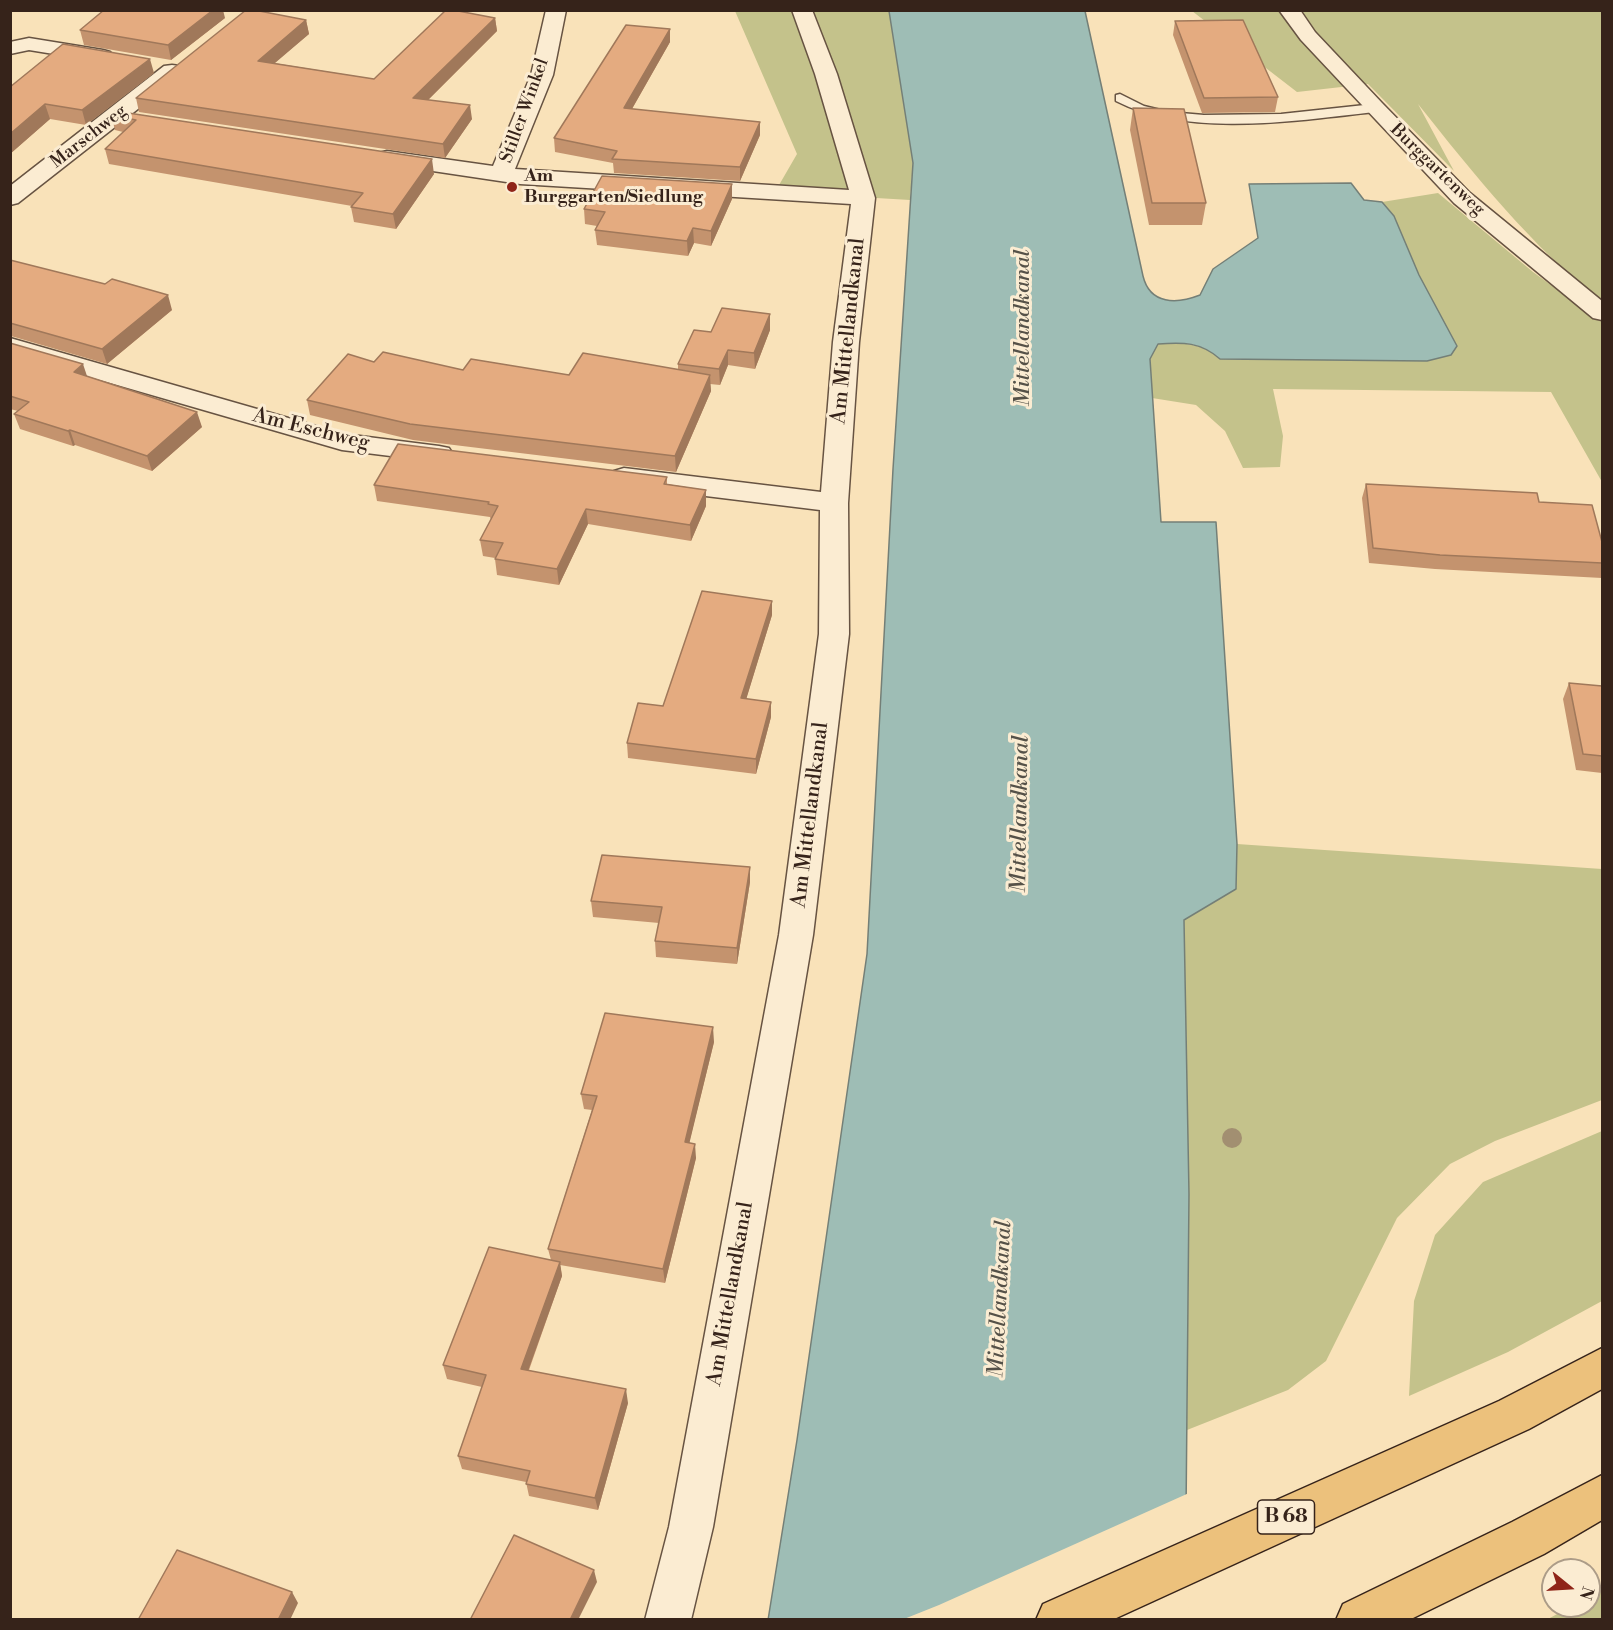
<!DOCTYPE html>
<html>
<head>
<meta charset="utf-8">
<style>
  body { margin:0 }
  #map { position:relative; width:1613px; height:1630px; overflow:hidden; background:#f9e2b9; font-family:"Libre Bodoni",serif }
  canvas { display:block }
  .frame { position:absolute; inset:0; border:12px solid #36231a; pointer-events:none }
  .north { position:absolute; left:1541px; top:1558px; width:60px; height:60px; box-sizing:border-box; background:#fbecd2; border:2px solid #ac9c88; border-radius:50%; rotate:108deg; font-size:16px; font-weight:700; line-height:24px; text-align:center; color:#36231a }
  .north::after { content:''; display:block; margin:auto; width:21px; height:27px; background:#8f2418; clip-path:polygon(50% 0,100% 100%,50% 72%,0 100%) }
</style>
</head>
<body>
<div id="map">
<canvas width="1613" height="1630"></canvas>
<div class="frame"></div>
<div class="north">N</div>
</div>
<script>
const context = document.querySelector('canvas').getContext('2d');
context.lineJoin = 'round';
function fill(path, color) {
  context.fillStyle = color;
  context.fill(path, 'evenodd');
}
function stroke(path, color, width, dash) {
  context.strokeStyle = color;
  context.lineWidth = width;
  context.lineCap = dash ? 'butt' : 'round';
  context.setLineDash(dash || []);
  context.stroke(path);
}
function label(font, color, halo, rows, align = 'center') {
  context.font = font + ' "Libre Bodoni",serif';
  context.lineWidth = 6;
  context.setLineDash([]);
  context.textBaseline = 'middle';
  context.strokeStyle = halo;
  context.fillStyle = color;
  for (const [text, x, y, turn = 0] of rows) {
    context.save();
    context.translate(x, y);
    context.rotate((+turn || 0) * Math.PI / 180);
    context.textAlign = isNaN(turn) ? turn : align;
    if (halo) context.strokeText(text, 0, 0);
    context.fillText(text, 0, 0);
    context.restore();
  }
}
const green = new Path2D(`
  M735 11H889L913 163 910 200 775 192 797 154Z
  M1192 11H1602V303C1530 244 1476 177 1418 104L1454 171 1368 84 1297 92Z
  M1438 193 1533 272 1602 322V482L1551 392 1273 389 1283 436 1280 467 1243 468 1225 431 1196 405 1152 398 1149 359 1157 344C1182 342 1202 343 1221 359L1427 361 1451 355 1394 216 1382 202Z
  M1237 844 1602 869V1100L1495 1141 1450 1164 1397 1218 1326 1361 1288 1390 1187 1430 1189 1194 1184 919 1236 889Z
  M1602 1131V1301L1508 1352 1409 1396 1414 1301 1435 1235 1483 1182Z
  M1602 1589V1619H1548L1572 1606H1589V1596Z`);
const water = new Path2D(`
  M889 11H1085L1143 276C1150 305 1177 304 1200 295L1213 269 1258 238 1249 184 1351 183 1364 200 1382 202 1394 216 1419 275 1457 346 1451 355 1427 361 1220 359C1201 342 1183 342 1158 344L1150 359 1161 522H1216L1237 844 1236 889 1184 920 1189 1194 1185 1619 768 1620 797 1440 867 954 893 469 913 163Z`);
const pier = new Path2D(`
  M1189 1493 1188 1620 904 1619 939 1605Z`);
const lane = new Path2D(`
  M1120 94 1144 106 1169 112 1204 115 1281 114 1374 104 1380 108 1374 112C1296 121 1188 138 1116 101V95Z`);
const street = new Path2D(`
  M546 10H566L553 75 515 169 849 190 815 74 792 10H812L837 74 875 198 859 342 848 503 849 634 813 935 713 1527 691 1620H645L669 1527 779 935 819 634 820 510 624 486 614 483 610 477 614 471 624 468 821 492 833 342 851 204 520 184 379 163 376 158 379 153 387 151 493 166 531 75Z
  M1279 10H1300L1315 32 1382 103 1470 193 1602 301V320L1593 318 1454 203 1301 40Z
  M29 38 103 50 110 52 114 56 110 60 103 62 29 50 10 54V42Z
  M172 65 180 66 183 71 180 76 18 203 10 205V186L164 66Z
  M10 338 344 434 439 446 449 448 453 454 449 460 439 462 342 450 10 354Z`);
const highway = new Path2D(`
  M1602 1348V1389L1529 1429 1112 1620H1036L1043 1604 1499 1401Z
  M1602 1475V1520L1544 1554 1409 1620H1336L1343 1604 1512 1522Z`);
const trees = [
  [1232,1138]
];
const wall = new Path2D(`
  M225 18 171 60 84 45 80 30Z
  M495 18 497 31 428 100 472 119 445 158 139 112 136 98 306 20 309 34 274 63 374 79Z
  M1175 21 1278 97 1275 112 1202 113 1173 35Z
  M670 29V42L632 109 760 122V135L740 181 614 173 613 163 555 152 554 138Z
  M154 73 86 125 50 119 10 154V87Z
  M1133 108 1206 203 1202 225H1149L1130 130Z
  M111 115 434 174 396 229 354 222 351 207 352 206 109 164 105 149 123 132 115 130Z
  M732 184V199L711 246 694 243 688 256 597 245 595 230 597 226 585 224 584 209Z
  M10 260 172 310 107 364 11 336Z
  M770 314V330L755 369 728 365 720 385 710 384 711 391 676 472 413 440 310 415 307 400 374 362 463 370 569 375 678 369V364L711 332Z
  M10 343 87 376 202 427 152 471 75 445 73 446 20 429 14 414 18 411 10 409Z
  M667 477V484L706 490V506L691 541 588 524 559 585 497 575 495 559V558L483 556 480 540 491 520 490 517 377 501 374 485Z
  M1366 484 1539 502 1602 542V578L1435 569 1369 563 1362 498Z
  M772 601V615L746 699 771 717 756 774 628 758 627 743 663 706Z
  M1569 683 1602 686V773L1576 770 1563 699Z
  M750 867V882L737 964 656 957 655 941 659 923 593 917 591 901Z
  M714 1042 689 1143 696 1158 665 1283 560 1265 562 1276 529 1370 628 1403 598 1510 529 1496 526 1482 462 1469 458 1456 482 1387 447 1379 443 1365 551 1260 548 1249 592 1110 584 1109 581 1094Z`);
const shadedWall = new Path2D(`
  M213 10H223L225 18 171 60 168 45Z
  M495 18 497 31 416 112 413 98Z
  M306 20 309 34 261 75 258 61Z
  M670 29V42L625 121 624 108Z
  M150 59 154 73 86 125 82 110Z
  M45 104 50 119 10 154V134Z
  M470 105 472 119 445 158 443 144Z
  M760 122V135L740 181V167Z
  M432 159 434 174 396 229 393 214Z
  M732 184V199L711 246V231Z
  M693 228 694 243 688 256 687 241Z
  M168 295 172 310 107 364 102 349Z
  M770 314V330L755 369 754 353Z
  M728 350V365L720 385 719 369Z
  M83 364 88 379 74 372Z
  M710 375 711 391 676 472 675 456Z
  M197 412 202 427 152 471 147 456Z
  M70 430 75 445 73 446 68 431Z
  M706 490V506L691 541 690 525Z
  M586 509 588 524 559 585 557 569Z
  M772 601V615L742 713 741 698Z
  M771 702V717L756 774V759Z
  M750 867V882L737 964V948Z
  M713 1027 714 1042 686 1157 685 1142Z
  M695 1144 696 1158 665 1283 663 1269Z
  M560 1262 562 1276 524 1382 521 1369Z
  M626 1389 628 1403 598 1510 595 1498Z
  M594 1570 597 1582 578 1620H570Z
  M292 1592 298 1603 290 1620H278Z`);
const building = new Path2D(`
  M104 10H213L168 45 80 30Z
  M246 10H254L306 20 258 61 374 79 446 10H453L495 18 413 98 470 105 443 144 136 98Z
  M1243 20 1278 97 1204 98 1175 21Z
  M626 25 670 29 624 108 760 122 740 167 612 159 617 151 554 138Z
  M63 44 150 59 82 110 45 104 10 134V87Z
  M1133 108 1184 109 1206 203H1152Z
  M115 111 432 159 393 214 351 207 363 193 105 149 136 120 111 115Z
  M602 176 732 184 711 231 693 228 687 241 595 230 605 212 584 209Z
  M10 260 105 284 112 279 168 295 102 349 10 323Z
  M722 308 770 314 754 353 728 350 719 369 678 364 694 330 711 332Z
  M10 343 83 364 74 372 197 412 147 456 70 430 68 431 14 414 29 402 10 396Z
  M383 352 463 370 471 359 569 375 583 353 710 375 675 456 410 424 307 400 348 354 374 362Z
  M398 444 667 477 664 484 706 490 690 525 586 509 557 569 495 559 503 543 480 540 498 506 488 504 489 502 374 485Z
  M1366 484 1537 493 1539 502 1592 505 1602 542V563L1440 555 1373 548Z
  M702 591 772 601 741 698 771 702 756 759 627 743 638 703 663 706Z
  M1569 683 1602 686V756L1583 754Z
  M602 855 750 867 737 948 655 941 662 907 591 901Z
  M605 1013 713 1027 685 1142 695 1144 663 1269 548 1249 597 1096 581 1094Z
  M489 1247 560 1262 521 1369 626 1389 595 1498 526 1484 530 1471 458 1456 486 1375 443 1365Z
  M514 1535 594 1570 570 1620H470Z
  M177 1550 292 1592 278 1620H138Z`);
const markers = [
  [512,187,6,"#8f2418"]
];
const farStreetnames = [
  ["Stiller Winkel",525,111,-70],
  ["Marschweg",89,137,-38],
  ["Burggartenweg",1437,170,44]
];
const farPoinames = [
  ["Am",524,177],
  ["Burggarten/Siedlung",524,198]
];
const shields = [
  [1286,1517,57]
];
const shieldNames = [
  ["B 68",1286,1517]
];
const streetNames = [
  ["Am Mittellandkanal",849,331,-84],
  ["Am Eschweg",311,430,14],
  ["Am Mittellandkanal",811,815,-83],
  ["Am Mittellandkanal",731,1294,-80]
];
const waterNames = [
  ["Mittellandkanal",1024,328,-90],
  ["Mittellandkanal",1021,814,-89],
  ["Mittellandkanal",1001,1299,-87]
];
fill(green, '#c4c28b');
fill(water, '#9ebdb5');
stroke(water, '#747f77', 1.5);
fill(pier, '#f9e2b9');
stroke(lane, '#675342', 3);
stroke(street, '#675342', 3);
stroke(highway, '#36231a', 3);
fill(lane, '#fbecd2');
fill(street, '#fbecd2');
fill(highway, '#ecc17c');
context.fillStyle = '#a28f71';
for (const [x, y] of trees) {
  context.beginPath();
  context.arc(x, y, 10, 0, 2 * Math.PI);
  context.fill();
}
fill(wall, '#c4936e');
fill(shadedWall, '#a0785a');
fill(building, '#e4ab80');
stroke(building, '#a0785a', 1.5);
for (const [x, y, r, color] of markers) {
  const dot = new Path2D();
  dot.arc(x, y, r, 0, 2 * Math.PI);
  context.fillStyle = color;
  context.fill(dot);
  stroke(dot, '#fbecd2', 2);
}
label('18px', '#36231a', '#fbecd2', farStreetnames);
label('bold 18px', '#36231a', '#fbecd2', farPoinames, 'left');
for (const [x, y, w] of shields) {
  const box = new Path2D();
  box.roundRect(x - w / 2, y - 17, w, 34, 4.5);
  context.fillStyle = '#fbecd2';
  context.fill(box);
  stroke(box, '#36231a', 1.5);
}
label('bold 20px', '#36231a', null, shieldNames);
label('21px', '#36231a', '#fbecd2', streetNames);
label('italic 22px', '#555148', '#fbecd2', waterNames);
</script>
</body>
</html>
